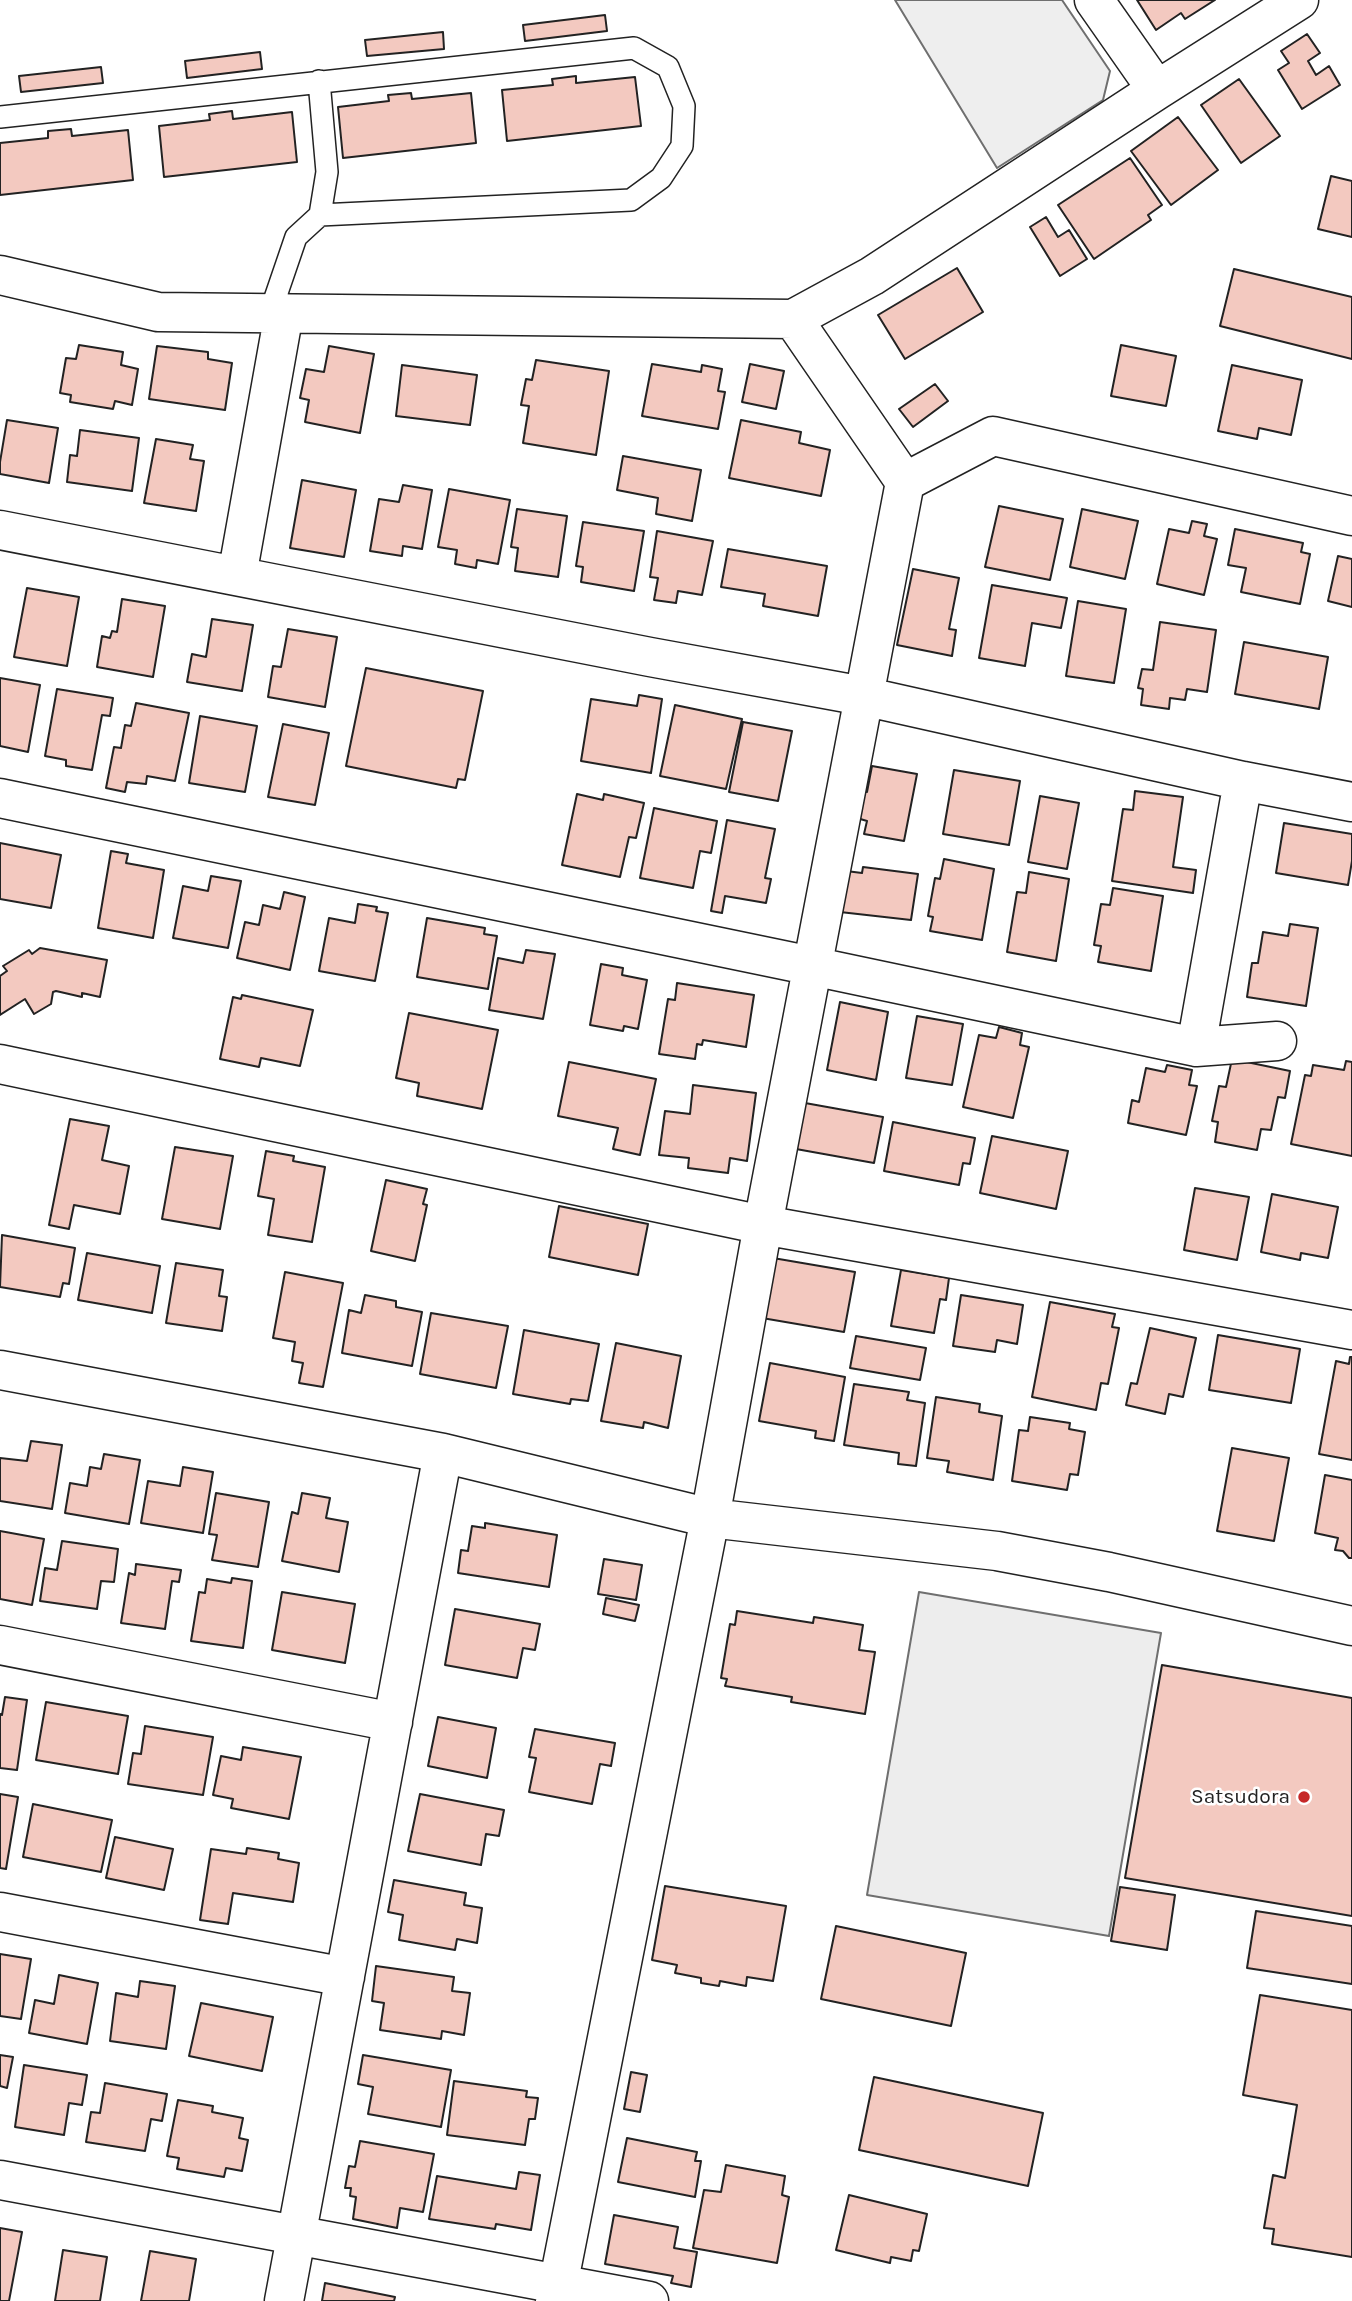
<!DOCTYPE html>
<html>
<head>
<meta charset="utf-8">
<style>
  body { margin:0 }
  canvas { display:block; background:#fff }
</style>
</head>
<body>
<canvas width="1352" height="2301"></canvas>
<script>
const context = document.querySelector('canvas').getContext('2d');
context.lineJoin = 'round';
function fill(path, color) {
  context.fillStyle = color;
  context.fill(path, 'evenodd');
}
function stroke(path, color, width, dash) {
  context.strokeStyle = color;
  context.lineWidth = width;
  context.lineCap = dash ? 'butt' : 'round';
  context.setLineDash(dash || []);
  context.stroke(path);
}
function label(font, color, halo, rows, align = 'center') {
  context.font = font + ' Karla,sans-serif';
  context.lineWidth = 5;
  context.setLineDash([]);
  context.textBaseline = 'middle';
  context.strokeStyle = halo;
  context.fillStyle = color;
  for (const [text, x, y, turn = 0] of rows) {
    context.save();
    context.translate(x, y);
    context.rotate((+turn || 0) * Math.PI / 180);
    context.textAlign = isNaN(turn) ? turn : align;
    if (halo) context.strokeText(text, 0, 0);
    context.fillText(text, 0, 0);
    context.restore();
  }
}
const green = new Path2D(`
  M895 0H1062L1110 71 1103 100 997 168Z`);
const parking = new Path2D(`
  M919 1592 1161 1633 1109 1936 867 1895Z`);
const building = new Path2D(`
  M1137 0H1215L1185 19 1181 13 1156 30Z
  M605 15 607 31 525 41 523 25Z
  M443 32 444 49 367 56 365 40Z
  M1307 34 1320 53 1308 61 1316 75 1329 66 1340 85 1302 109 1278 70 1289 63 1281 51Z
  M260 52 262 69 187 78 185 61Z
  M101 67 103 83 21 92 19 76Z
  M576 76V83L635 77 641 126 507 141 502 90 553 85 552 79Z
  M1239 79 1280 136 1241 163 1201 105Z
  M411 93 412 99 471 93 476 143 343 158 338 107 389 101 388 95Z
  M232 111 233 119 292 112 297 162 164 177 159 126 210 120 209 114Z
  M1178 117 1218 170 1171 205 1131 151Z
  M71 129 72 136 128 130 133 180 0 195V143L48 138V131Z
  M1130 158 1162 205 1148 215 1151 220 1094 259 1058 205Z
  M1331 176 1352 181V237L1318 229Z
  M1046 217 1058 237 1069 230 1087 259 1060 276 1030 227Z
  M957 268 983 312 905 359 878 315Z
  M1234 269 1352 297V359L1220 326Z
  M79 345 123 352 121 365 138 369 132 405 115 401 113 409 70 402 71 395 60 393 66 358 76 359Z
  M1121 345 1176 356 1166 406 1111 396Z
  M157 346 208 352V359L232 363 225 410 149 399Z
  M329 346 374 354 360 433 305 422 309 400 300 398 306 369 324 372Z
  M536 360 609 371 596 455 523 443 529 406 521 405 526 379 532 380Z
  M652 364 701 372 702 365 722 369 718 391 725 392 718 429 642 416Z
  M750 364 784 371 776 409 742 402Z
  M402 365 477 375 470 425 396 416Z
  M1232 365 1302 380 1291 435 1259 428 1257 439 1218 431Z
  M935 384 948 401 913 427 899 409Z
  M7 420 58 428 49 483 0 474V462Z
  M741 420 801 432 799 443 830 450 821 496 729 478Z
  M80 430 139 438 132 491 67 482 70 455 77 456Z
  M156 439 193 445 190 459 204 461 196 511 144 503Z
  M623 456 701 470 692 521 656 514 658 498 617 490Z
  M302 480 356 490 344 557 290 548Z
  M403 485 432 490 422 549 403 546 402 556 370 551 379 499 399 502Z
  M449 489 510 500 498 564 477 560 476 568 455 564 457 550 438 547Z
  M999 506 1063 519 1050 580 985 567Z
  M517 509 567 516 558 577 515 571 518 548 511 547Z
  M1082 509 1138 521 1125 579 1070 567Z
  M1192 521 1207 524 1204 536 1217 539 1204 595 1157 584 1169 529 1189 533Z
  M583 522 644 531 634 591 581 582 583 567 576 566Z
  M1235 529 1303 543 1301 552 1310 554 1300 604 1241 592 1246 568 1228 565Z
  M657 531 713 541 702 595 678 591 676 603 654 600 658 578 650 577Z
  M728 549 827 566 818 616 763 606 765 594 721 587Z
  M1338 556 1352 559V607L1328 601Z
  M913 569 959 578 949 629 956 630 952 656 897 645Z
  M992 585 1067 598 1061 628 1032 623 1025 666 979 658Z
  M27 588 79 597 67 666 14 657Z
  M122 599 165 606 153 677 97 667 102 636 110 638 112 631 117 632Z
  M1078 601 1126 609 1114 683 1066 676Z
  M212 619 253 625 242 691 187 682 192 654 206 657Z
  M1160 622 1216 630 1207 692 1187 689 1185 700 1170 698 1169 709 1141 705 1143 689 1138 688 1142 669 1153 670Z
  M288 629 337 637 325 707 268 697 273 666 281 667Z
  M1244 642 1328 657 1319 709 1235 694Z
  M366 668 483 691 465 780 458 779 456 788 346 766Z
  M0 678 40 685 28 752 0 746Z
  M57 689 113 698 110 716 102 715 92 770 66 766V760L45 756Z
  M639 695 662 699 651 773 581 761 591 699 637 706Z
  M136 703 189 713 175 781 147 776 146 784 127 782 125 792 106 788 114 747 121 748 125 725 131 726Z
  M675 705 742 719 726 789 660 776Z
  M200 716 257 726 245 792 189 783Z
  M743 722 792 731 778 801 729 792Z
  M283 724 329 733 315 805 268 797Z
  M872 766 917 774 904 841 864 834 867 821 857 818 862 791 867 792Z
  M954 770 1020 781 1009 845 943 834Z
  M1135 791 1183 797 1173 867 1196 870 1193 893 1112 881 1123 809 1133 810Z
  M577 794 603 800 604 794 644 803 636 838 629 837 620 877 562 865Z
  M1040 796 1079 803 1067 869 1028 862Z
  M654 808 717 821 711 853 700 851 693 888 640 878Z
  M727 820 775 829 765 878 771 879 766 903 725 896 722 913 711 911Z
  M1284 823 1352 834V861L1348 885 1276 873Z
  M0 843 61 855 51 908 0 899Z
  M111 851 128 854 126 863 164 870 153 938 98 928Z
  M944 859 994 869 982 940 930 931 933 917 928 916 935 878 940 879Z
  M863 867 918 874 911 920 840 912 846 871 862 873Z
  M1029 872 1069 879 1056 961 1007 952 1017 892 1026 893Z
  M211 876 241 881 228 948 173 938 183 886 208 891Z
  M1113 888 1163 896 1151 971 1098 962 1101 946 1094 945 1101 904 1110 905Z
  M284 892 305 897 290 970 237 958 245 922 259 925 263 905 280 909Z
  M358 904 377 907 376 911 388 913 375 981 319 971 329 918 355 923Z
  M427 918 485 928 484 934 497 936 488 989 417 977Z
  M1290 924 1318 928 1306 1006 1247 997 1252 963H1258L1263 932 1288 936Z
  M40 948 107 960 100 997 82 993V997L56 991 53 992 51 1004 34 1014 25 999 0 1015V976L7 971 3 966 29 950 32 954Z
  M526 950 555 954 543 1019 489 1010 498 958 523 963Z
  M601 964 623 968 622 975 647 980 638 1029 624 1026 623 1031 590 1025Z
  M677 983 754 995 746 1047 703 1040 702 1045 697 1044 695 1059 659 1054 668 999 675 1000Z
  M242 995 313 1010 300 1066 261 1058 259 1067 220 1059 233 997 241 999Z
  M840 1002 888 1012 876 1080 827 1070Z
  M409 1013 498 1030 482 1109 417 1096 419 1083 396 1078Z
  M917 1016 963 1024 952 1085 906 1078Z
  M999 1027 1022 1033 1020 1045 1029 1047 1013 1118 963 1107 979 1035 996 1038Z
  M1232 1059 1290 1071 1285 1098 1278 1097 1271 1130 1261 1129 1257 1150 1215 1142 1218 1122 1212 1121 1219 1086 1226 1087Z
  M1346 1061 1352 1062V1156L1291 1144 1305 1075 1311 1076 1313 1065 1344 1070Z
  M569 1062 656 1079 640 1155 613 1149 618 1128 558 1116Z
  M1167 1065 1192 1070 1189 1085 1197 1086 1186 1135 1128 1123 1132 1100 1139 1102 1146 1068 1165 1072Z
  M693 1085 756 1093 747 1161 730 1158 728 1173 688 1168 689 1158 659 1155 665 1111 690 1114Z
  M805 1103 883 1117 874 1163 796 1149Z
  M70 1119 109 1126 102 1160 129 1166 120 1214 74 1205 69 1229 49 1225Z
  M893 1122 975 1138 970 1164 963 1163 959 1185 884 1171Z
  M992 1136 1068 1151 1056 1209 980 1193Z
  M175 1147 233 1156 220 1229 162 1219Z
  M266 1151 294 1156 293 1161 325 1167 312 1242 268 1235 274 1199 258 1196Z
  M386 1180 427 1189 423 1204 427 1205 415 1261 371 1251Z
  M1195 1188 1249 1197 1237 1260 1184 1250Z
  M1272 1194 1338 1207 1328 1258 1301 1253 1300 1260 1261 1252Z
  M559 1206 648 1224 638 1275 549 1257Z
  M2 1235 75 1248 69 1284 63 1283 60 1297 0 1287Z
  M87 1253 160 1266 152 1313 78 1300Z
  M773 1258 855 1272 844 1332 762 1318Z
  M176 1263 223 1270 219 1296 227 1297 222 1331 166 1323Z
  M901 1270 949 1278 946 1300 940 1299 934 1333 891 1326Z
  M285 1272 343 1283 323 1387 299 1383 303 1363 292 1361 295 1342 273 1338Z
  M365 1295 396 1301V1307L422 1312 412 1366 342 1353 349 1310 361 1313Z
  M961 1295 1023 1305 1017 1344 997 1340 995 1352 953 1346Z
  M1050 1302 1115 1314 1112 1327 1119 1328 1108 1384 1101 1383 1096 1410 1032 1397Z
  M431 1313 508 1326 496 1388 420 1374Z
  M1150 1328 1196 1338 1183 1397 1169 1394 1165 1414 1126 1405 1131 1383 1137 1384Z
  M524 1330 599 1344 588 1401 571 1399 570 1404 513 1394Z
  M1218 1335 1300 1349 1291 1403 1209 1390Z
  M856 1336 926 1348 920 1380 850 1368Z
  M616 1343 681 1356 668 1428 644 1422 643 1428 601 1421Z
  M1350 1357H1352V1460L1319 1454 1336 1361 1349 1364Z
  M770 1363 845 1377 834 1441 815 1438 816 1431 759 1421Z
  M854 1384 909 1392 907 1400 925 1403 916 1466 898 1464 899 1453 844 1445Z
  M936 1397 980 1404 979 1412 1002 1416 993 1480 947 1472 949 1461 927 1458Z
  M1030 1417 1070 1423 1069 1429 1085 1432 1078 1475 1070 1474 1067 1490 1012 1481 1019 1430 1028 1431Z
  M31 1441 62 1445 52 1509 0 1501V1458L27 1461Z
  M1232 1448 1289 1458 1274 1541 1217 1531Z
  M104 1454 140 1460 129 1524 65 1513 70 1483 87 1486 90 1467 101 1469Z
  M183 1467 213 1472 203 1533 141 1523 148 1481 180 1486Z
  M1325 1475 1352 1480V1558H1349L1343 1551 1335 1550 1338 1538 1315 1533Z
  M216 1493 269 1502 258 1567 212 1560 217 1535 209 1534Z
  M302 1493 330 1498 326 1518 348 1522 339 1572 282 1561 292 1512 298 1514Z
  M485 1523 557 1535 549 1587 458 1573 461 1550 468 1551 472 1526 485 1528Z
  M0 1531 44 1539 32 1605 0 1599Z
  M62 1541 118 1549 114 1582 101 1581 97 1609 40 1601 45 1568 57 1570Z
  M604 1559 642 1565 636 1600 598 1594Z
  M136 1564 181 1570 179 1582 172 1581 165 1629 121 1623 129 1573 135 1575Z
  M232 1578 252 1581 243 1648 191 1641 199 1592 205 1593 207 1579 231 1583Z
  M282 1592 355 1604 345 1663 272 1650Z
  M606 1598 639 1605 635 1621 603 1614Z
  M455 1609 540 1624 535 1650 523 1648 517 1678 445 1665Z
  M737 1611 813 1623 814 1617 863 1625 859 1650 875 1652 865 1714 791 1702 792 1697 725 1686 727 1679 721 1678 730 1624 735 1625Z
  M1162 1665 1352 1698V1916L1125 1878Z
  M5 1697 27 1700 17 1770 0 1768V1714L2 1715Z
  M46 1702 128 1716 118 1774 36 1760Z
  M438 1717 496 1728 487 1778 428 1766Z
  M145 1726 213 1737 203 1795 128 1784 133 1753 141 1754Z
  M535 1729 615 1743 611 1766 600 1764 592 1804 529 1792 536 1758 529 1757Z
  M243 1747 301 1757 289 1819 231 1808 233 1799 213 1795 221 1756 241 1760Z
  M0 1794 18 1797 6 1869 0 1868Z
  M420 1794 504 1810 499 1836 486 1834 481 1865 408 1851Z
  M33 1804 112 1820 101 1872 23 1857Z
  M115 1837 173 1849 164 1890 106 1878Z
  M247 1848 279 1853 278 1859 299 1863 293 1902 233 1893 228 1924 200 1920 211 1849 246 1854Z
  M394 1880 466 1893 464 1905 482 1908 477 1943 457 1939 455 1950 399 1940 403 1915 388 1912Z
  M665 1886 786 1906 773 1981 747 1977 746 1986 720 1981 719 1986 701 1983V1978L675 1973 677 1965 652 1960Z
  M1120 1887 1175 1895 1167 1950 1111 1941Z
  M1256 1911 1352 1926V1984L1247 1968Z
  M836 1926 966 1953 951 2026 821 1999Z
  M0 1954 31 1959 21 2019 0 2016Z
  M376 1966 454 1977 452 1991 470 1993 464 2035 442 2031 441 2039 380 2030 384 2003 372 2001Z
  M59 1975 98 1983 87 2044 29 2033 35 2000 54 2004Z
  M140 1981 175 1986 166 2049 110 2041 116 1993 138 1997Z
  M1260 1995 1352 2010V2257L1272 2244 1274 2229 1264 2228 1273 2175 1285 2178 1297 2105 1243 2095Z
  M201 2003 273 2017 262 2071 189 2056Z
  M0 2055 13 2057 7 2088 0 2086Z
  M363 2055 451 2070 441 2127 368 2114 373 2087 358 2084Z
  M24 2065 87 2075 82 2105 69 2103 64 2135 15 2127Z
  M631 2072 647 2075 640 2112 624 2109Z
  M874 2077 1043 2113 1028 2186 859 2150Z
  M454 2081 527 2091 526 2097 538 2098 535 2119H529L525 2145 447 2135Z
  M105 2083 167 2094 162 2121 151 2119 145 2151 86 2142 91 2112 100 2113Z
  M178 2100 213 2106 212 2112 243 2118 239 2138 248 2140 242 2171 226 2168 224 2177 177 2169 179 2158 167 2156Z
  M627 2138 697 2152 695 2161H701L695 2197 618 2182Z
  M360 2141 434 2154 423 2212 400 2208 397 2228 353 2219 356 2197 350 2196 351 2188H345L349 2166 355 2167Z
  M726 2165 785 2176 782 2195 789 2197 777 2263 693 2248 704 2190 721 2192Z
  M519 2172 540 2175 531 2230 496 2224 495 2229 429 2219 437 2176 516 2189Z
  M849 2195 927 2214 919 2251 913 2250 911 2261 891 2257 890 2263 836 2250Z
  M614 2215 678 2227 674 2248 697 2252 691 2287 671 2283 673 2276 605 2264Z
  M0 2228 22 2232 9 2301H0Z
  M63 2250 107 2257 100 2301H55Z
  M150 2251 196 2259 189 2301H141Z
  M325 2283 395 2297 394 2301H322Z`);
const lane = new Path2D(`
  M319 81 327 172 320 215
  M0 117 634 48 668 67 684 106 682 146 661 178 631 200 320 215 296 237 270 313`);
const street = new Path2D(`
  M1094 0 1157 90
  M0 275 158 312 793 319 872 276 1157 90 1299 0
  M905 482 993 436 1352 516
  M0 530 650 657 863 696 1243 781 1352 802
  M237 576 284 313
  M0 798 812 966 1196 1047 1277 1041
  M1196 1047 1243 781
  M0 1064 763 1225 1352 1330
  M0 1370 443 1453 710 1518 997 1551 1109 1572 1352 1626
  M0 1645 393 1722
  M0 1912 345 1977
  M0 2180 649 2301
  M284 2301 443 1453
  M555 2301 710 1518 763 1225 905 482 793 319`);
const markers = [
  [1304,1797,7,"#c62828"]
];
const poiNames = [
  ["Satsudora",1290,1797]
];
fill(green, '#eee');
stroke(green, '#6f6f6f', 2);
fill(parking, '#ededed');
stroke(parking, '#6f6f6f', 2);
fill(building, '#f3c9c0');
stroke(building, '#222', 2);
stroke(lane, '#222', 24);
stroke(street, '#222', 41);
stroke(lane, '#fff', 21);
stroke(street, '#fff', 38);
for (const [x, y, r, color] of markers) {
  const dot = new Path2D();
  dot.arc(x, y, r, 0, 2 * Math.PI);
  context.fillStyle = color;
  context.fill(dot);
  stroke(dot, '#fff', 2.5);
}
label('21px', '#222', '#fff', poiNames, 'right');
</script>
</body>
</html>
